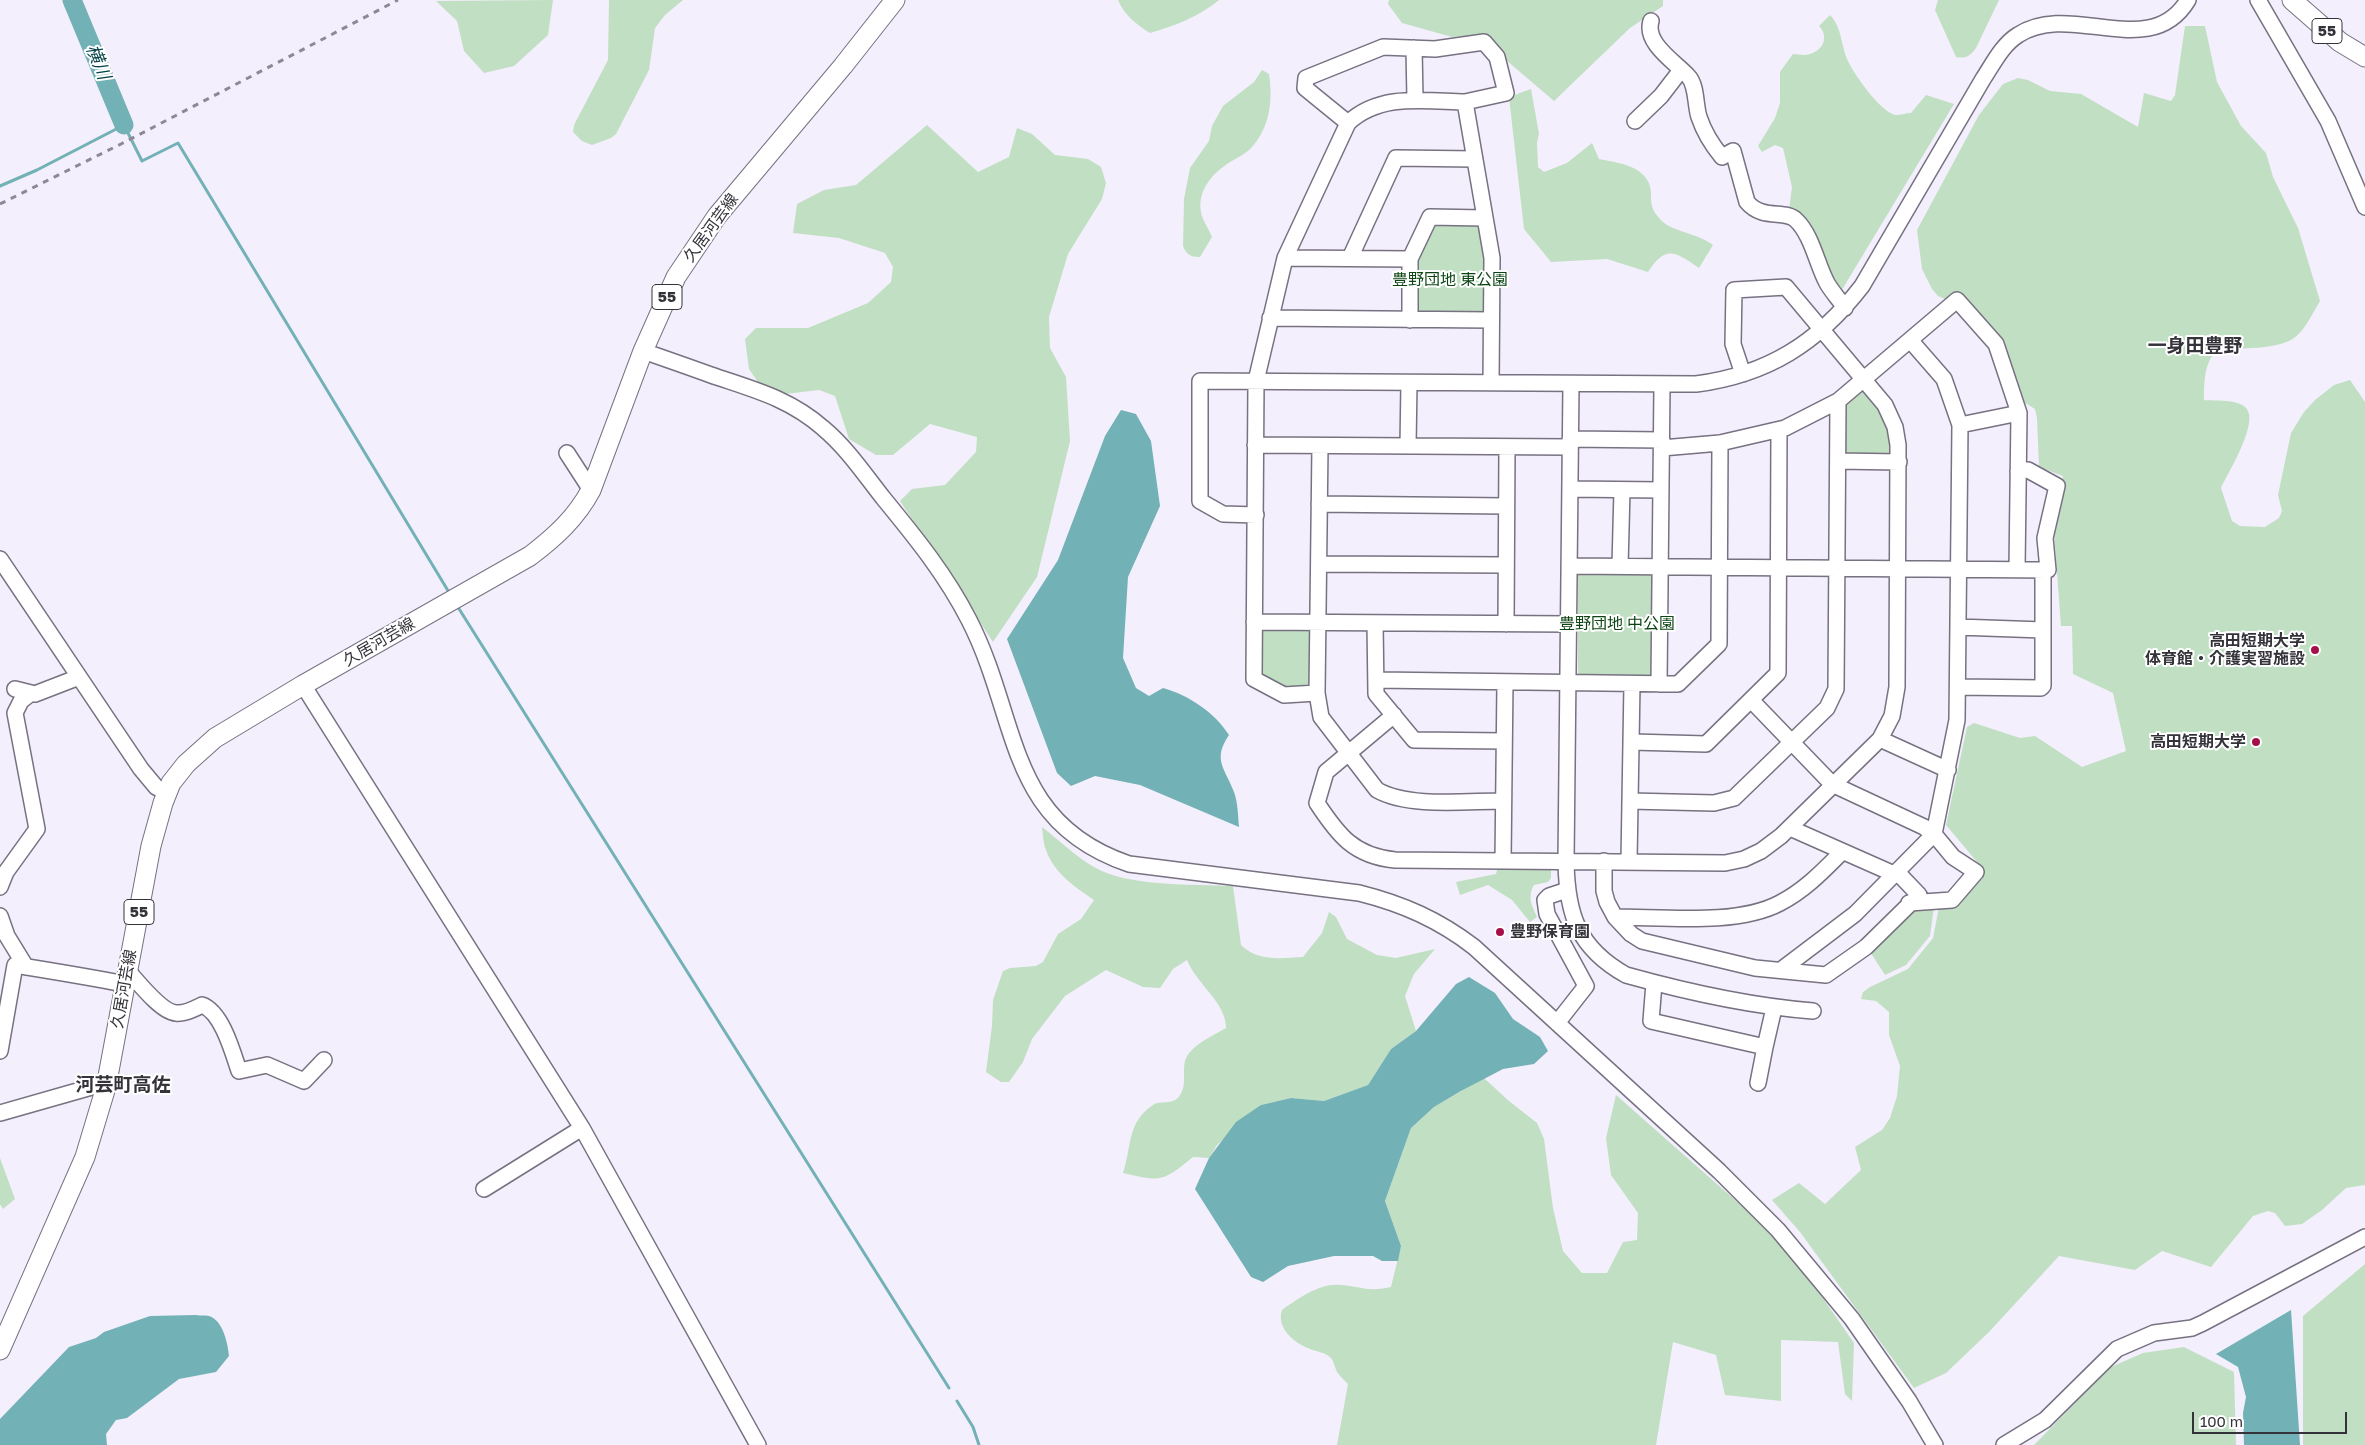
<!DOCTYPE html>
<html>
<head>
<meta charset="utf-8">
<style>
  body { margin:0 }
  #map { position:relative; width:2365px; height:1445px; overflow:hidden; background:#f4effd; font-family:"Golos Text",sans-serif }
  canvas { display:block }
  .scale { position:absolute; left:2192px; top:1412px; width:155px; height:22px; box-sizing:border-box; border:2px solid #35333a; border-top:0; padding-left:6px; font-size:15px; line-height:18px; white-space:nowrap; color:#35333a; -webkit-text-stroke:4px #fff; paint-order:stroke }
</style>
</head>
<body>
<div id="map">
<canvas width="2365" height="1445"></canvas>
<div class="scale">100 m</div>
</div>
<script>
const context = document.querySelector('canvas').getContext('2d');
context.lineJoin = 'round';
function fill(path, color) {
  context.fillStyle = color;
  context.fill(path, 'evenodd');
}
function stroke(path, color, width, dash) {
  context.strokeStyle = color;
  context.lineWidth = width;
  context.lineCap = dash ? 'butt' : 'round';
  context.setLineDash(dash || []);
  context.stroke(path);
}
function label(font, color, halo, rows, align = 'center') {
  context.font = font + ' "Golos Text","Noto Sans JP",sans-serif';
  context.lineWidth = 4;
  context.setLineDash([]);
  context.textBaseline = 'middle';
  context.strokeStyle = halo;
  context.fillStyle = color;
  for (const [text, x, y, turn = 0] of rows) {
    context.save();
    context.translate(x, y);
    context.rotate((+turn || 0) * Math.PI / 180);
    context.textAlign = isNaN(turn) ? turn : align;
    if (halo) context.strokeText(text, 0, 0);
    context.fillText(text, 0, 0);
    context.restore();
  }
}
const green = new Path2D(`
  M553 0 548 35 514 66 484 73 464 51 457 21 436 1Z
  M609 0H683L665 15 655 28 649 70 616 134 611 138 592 145 582 141 573 132 574 125 608 60Z
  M1118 0H1219C1199 17 1174 26 1150 33 1136 24 1125 16 1118 0Z
  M1389 0H1663V6L1630 28 1554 101 1506 60 1499 47 1484 35 1452 37 1402 23 1388 4Z
  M1938 0H1999L1976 48C1970 56 1966 59 1956 57L1935 10Z
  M1830 15C1842 27 1841 46 1848 61 1854 74 1881 113 1896 115 1901 115 1907 113 1911 113L1926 95 1954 104 1840 293 1829 282C1828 250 1810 233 1789 210L1792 187 1783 148 1775 145 1762 152 1758 146 1775 118 1780 103V72L1793 54C1798 54 1805 56 1810 54 1824 50 1829 36 1819 26Z
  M2185 26H2205L2217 82 2241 126 2266 153 2273 177 2298 228 2320 301C2312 314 2303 335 2289 341 2271 349 2239 349 2219 348 2204 361 2204 381 2204 400 2215 401 2236 399 2245 407 2261 420 2228 473 2221 488L2232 521 2240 526 2265 527 2279 518 2282 511 2278 495 2291 433 2304 412 2315 400 2334 385 2350 380 2365 402V1185L2346 1188 2322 1210 2302 1224 2285 1226 2275 1213 2268 1211 2253 1216 2211 1267 2162 1251 2135 1270 2059 1256 1989 1332 1946 1373 1914 1388 1800 1232 1772 1200 1799 1183 1825 1204 1861 1170 1855 1147 1882 1130 1890 1118 1897 1096 1900 1066 1889 1035V1012L1876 1001 1861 999 1863 992 1870 987 1908 969 1933 938 1939 907 1960 905 1983 869 1946 825 1967 727 1974 723 2020 738 2035 736 2082 767 2126 751 2113 693 2073 674 2072 626H2061L2054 533 2063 476 2039 467 2037 418 2035 409 2022 401 1961 296 1956 292 1945 299 1938 296 1932 289 1922 269 1917 230 1979 115 2003 84 2018 78 2028 80 2050 91 2081 94 2138 127 2144 93 2171 101 2175 95Z
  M1262 70 1269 74C1273 100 1270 127 1252 147 1247 153 1237 158 1230 162 1213 173 1197 190 1201 212 1202 220 1209 229 1212 237L1200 257C1190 257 1186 254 1183 246L1184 199 1190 168 1209 141 1212 126 1223 106 1254 82Z
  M1531 89 1539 134 1537 142 1538 167 1544 172 1567 163 1592 143 1599 159C1619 163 1649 166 1651 192 1651 207 1652 211 1663 222 1672 231 1699 234 1713 245L1699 268C1676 252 1666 244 1648 272L1607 259 1551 262 1524 229 1509 97Z
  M927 125 978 172 1009 157 1017 128 1032 134 1055 155 1088 159 1101 167 1106 183 1102 199 1068 254 1049 317 1050 348 1066 377 1070 441 1037 577 993 642 900 501 912 489 945 485 976 452 977 437 930 424 893 455H876L849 439 835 396 819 390 785 394 758 382 749 369 745 339 756 328H808L868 303 891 282 893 267 885 253 839 238 793 233 797 204 824 190 856 185Z
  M1431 224H1481L1486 254 1487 314 1483 317 1414 312 1415 260Z
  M1864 389C1885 415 1889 425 1892 459L1843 458V403Z
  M1652 571 1656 574V675L1651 680 1581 678 1578 674V573Z
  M1263 628H1311L1313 686 1286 690 1259 677 1258 632Z
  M1042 827C1059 840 1075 856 1094 867 1127 887 1194 884 1233 886L1241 945C1258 962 1281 958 1303 957L1322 933 1329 912 1336 917 1347 939 1377 955 1396 958 1435 949 1414 974 1405 996 1416 1031 1391 1049 1368 1085 1324 1101 1291 1098 1261 1105 1217 1145 1209 1158 1193 1157C1162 1182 1162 1182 1123 1173 1132 1146 1127 1122 1153 1105 1160 1100 1171 1105 1178 1098 1188 1086 1182 1074 1185 1061 1190 1045 1213 1036 1226 1028 1226 1002 1197 985 1187 960L1173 969 1160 988 1143 987 1106 970 1065 996 1032 1039 1023 1062 1009 1082H1001L986 1072 992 1026 993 1000 1003 971 1010 968 1036 966 1043 962 1058 934 1081 919 1094 900C1075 887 1054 873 1046 850 1043 843 1043 834 1042 827Z
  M1498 866H1547L1551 870V878L1548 882 1534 885C1527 898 1532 905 1537 917L1530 922 1512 900 1488 885 1460 895 1456 882 1496 874Z
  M1934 907 1930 936 1906 965 1885 975 1869 950 1912 909Z
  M1484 1078 1509 1101 1537 1123 1544 1139 1553 1208 1563 1251 1582 1273H1607L1623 1242 1637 1240 1638 1213 1611 1175 1606 1138 1616 1095 1786 1245 1854 1343 1852 1401 1845 1394 1838 1342 1781 1340V1401L1725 1395 1716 1355 1673 1342 1656 1445H1337L1348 1384C1344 1380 1340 1376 1337 1372 1335 1368 1334 1362 1331 1358 1325 1352 1317 1352 1310 1349 1294 1343 1276 1328 1282 1310 1299 1298 1320 1283 1341 1285 1364 1287 1367 1292 1391 1287L1401 1246 1385 1201 1411 1128 1434 1107Z
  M0 1158 15 1199 3 1209 0 1204Z
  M2365 1264V1445H2303V1316Z
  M2184 1347 2234 1372 2236 1445H2034L2111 1367 2143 1353Z`);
const water = new Path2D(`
  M1121 410 1136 414 1151 441 1160 506 1128 577 1123 658 1136 688 1149 696 1163 688C1189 695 1215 713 1229 735 1212 760 1225 768 1234 792 1238 803 1238 816 1239 827L1140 785 1095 776 1071 786 1057 773 1007 639 1058 560 1105 436Z
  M1469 977 1495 993 1513 1019 1540 1037 1548 1051 1534 1064 1503 1069 1461 1091 1434 1107 1411 1128 1385 1201 1401 1246 1398 1261H1382L1373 1256H1334L1288 1266 1263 1282 1251 1277 1195 1189 1209 1158 1236 1122 1261 1105 1291 1098 1324 1101 1368 1085 1391 1049 1416 1031 1456 984Z
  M2291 1310 2300 1445H2244L2243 1413 2246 1397 2238 1367 2216 1354Z
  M196 1315C200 1316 205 1315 209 1316 223 1320 228 1344 229 1356L216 1372 179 1379 127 1418 116 1420 106 1434 107 1445H0V1419L69 1347 96 1338 104 1332 150 1316Z`);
const stream = new Path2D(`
  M0 186 37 170 124 125 142 161 178 143 450 594
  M456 604 949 1388
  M957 1401 973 1427 979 1445`);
const river = new Path2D(`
  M72 0 124 125`);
const minor = new Path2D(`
  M2258 0 2328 121 2365 207
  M1651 21C1644 43 1675 62 1688 76 1697 85 1695 105 1699 117 1704 132 1712 145 1722 157L1733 151 1747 202C1763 221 1785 209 1796 220 1812 235 1817 265 1827 283 1832 292 1840 300 1845 308
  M1414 48 1415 100
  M1635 121 1661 96 1681 70
  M1348 123C1380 93 1424 101 1465 102
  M1285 258 1410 259
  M1350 258 1396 158 1475 159
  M1270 318 1491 320
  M1410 320V259L1430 217 1484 218
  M643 351C666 359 689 367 711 375 752 389 789 398 823 428 847 448 865 475 884 499 916 538 946 575 969 620 1020 719 1005 822 1129 864L1359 893C1403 904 1439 920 1474 947L1719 1171 1778 1230 1852 1319 1909 1401 1935 1445
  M1571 384 1566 862C1567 915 1578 948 1626 975 1687 992 1749 1006 1813 1011
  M1960 425 2019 413
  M1570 439 1662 440
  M1255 445 1570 447
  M1320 446 1317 693 1321 717 1377 790C1409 808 1466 801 1503 801
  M1408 446 1409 383
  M1662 448 1720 443 1785 428 1838 401 1957 300 1996 344 2019 413 2017 569
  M567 453 591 490
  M1838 461 1899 462
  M1570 489 1661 490
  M1319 504 1506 506
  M1256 515 1223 514 1200 501V381L1696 384C1767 375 1818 343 1862 286L1983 79C1993 64 2002 45 2018 35 2071 0 2150 63 2188 0
  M0 559 141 769 156 787 167 793
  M1319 564 1506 565
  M1569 566 2048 570 2045 538 2057 486 2028 470 2018 471
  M1620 566 1622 490
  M1254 622 1569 624
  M1375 623 1376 694 1414 740 1504 741
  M1506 624 1507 448
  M1958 627 2043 630
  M1377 680 1678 684 1719 644 1720 443
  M1659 684 1662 385
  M303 685 582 1128 758 1445
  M1958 687 2041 688 2043 686V571
  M15 689 35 694 79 677
  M1317 693 1284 695 1254 679 1256 381 1285 258 1348 123 1305 88 1306 78 1383 47 1435 49 1484 42 1497 57 1506 93 1465 102 1492 258 1491 383
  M1751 700 1832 784 1924 827 1934 834 1953 857 1976 872 1952 900 1909 903
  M1394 715 1326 772 1317 803C1338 835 1354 856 1395 860L1725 863 1744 859 1761 851 1781 836 1880 739 1892 716 1897 687 1898 445 1895 427 1885 405 1786 287 1734 290 1733 344 1743 374
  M1880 739 1948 770
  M1632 742 1706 744 1778 673 1779 430
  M1630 801 1714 803 1734 798 1827 708 1836 689 1838 401
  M1790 828 1894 874
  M1503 861 1505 682
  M1604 861V891L1607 902 1615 917 1631 934 1642 941 1755 968 1826 975 1866 947 1919 895 1897 872
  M1629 861 1632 684
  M0 887 6 872 37 829 15 713 21 701 30 694
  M0 916 7 936 26 967
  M1615 917C1663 917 1737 926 1780 903 1805 890 1823 871 1842 852
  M1781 970 1855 914 1934 834 1957 720 1960 425 1944 379 1910 340
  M128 971C138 982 161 1012 176 1013 185 1014 194 1009 202 1005 222 1012 233 1053 239 1071L267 1065 304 1081 324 1060
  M1654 983 1651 1021 1765 1047 1774 1008
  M1557 1023 1586 986 1547 914 1545 900 1549 896 1567 890
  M0 1051 15 965C52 971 89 977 125 984
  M1758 1083 1765 1047
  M0 1113 95 1086 106 1087
  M484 1189 582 1128
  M2004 1445 2045 1420 2117 1349 2154 1333 2192 1328 2203 1323 2365 1237`);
const major = new Path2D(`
  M2292 0 2340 42 2365 57
  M0 1350 85 1157 106 1087 151 846 163 803 171 783 186 764 215 738 303 685 530 556C555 537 576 518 591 490L643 351 676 277 717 216 843 66 895 0`);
const rail = new Path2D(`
  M0 204 121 144 398 0`);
const markers = [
  [2315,650,5,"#a61049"],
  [2256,742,5,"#a61049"],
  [1500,932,5,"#a61049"]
];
const shields = [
  [2327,31,30],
  [667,297,30],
  [139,912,30]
];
const shieldNames = [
  ["55",2327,31],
  ["55",667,297],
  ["55",139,912]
];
const streetNames = [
  ["久居河芸線",711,228,-54],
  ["久居河芸線",379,642,-30],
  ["久居河芸線",124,989,-80]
];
const parkNames = [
  ["豊野団地 東公園",1450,280],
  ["豊野団地 中公園",1617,624]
];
const poiNames = [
  ["高田短期大学",2305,641],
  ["体育館・介護実習施設",2305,659],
  ["高田短期大学",2246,742],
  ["豊野保育園",1510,932,"left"]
];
const waterNames = [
  ["横川",98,62,68]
];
const quarterNames = [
  ["一身田豊野",2195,346],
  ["河芸町高佐",123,1085]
];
fill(green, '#c1dfc2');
fill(water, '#72b1b5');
stroke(stream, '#72b1b5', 3);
stroke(river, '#72b1b5', 19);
stroke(minor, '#777181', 18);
stroke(major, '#777181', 21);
stroke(minor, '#fff', 15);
stroke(major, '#fff', 19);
stroke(rail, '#8d8994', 3, [6, 6]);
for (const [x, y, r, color] of markers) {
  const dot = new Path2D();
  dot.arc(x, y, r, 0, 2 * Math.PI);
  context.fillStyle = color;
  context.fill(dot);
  stroke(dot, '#fff', 2);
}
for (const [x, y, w] of shields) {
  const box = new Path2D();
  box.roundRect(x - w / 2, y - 12.5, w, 25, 4);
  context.fillStyle = '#fff';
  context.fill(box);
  stroke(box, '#35333a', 1);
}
label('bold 15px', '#35333a', null, shieldNames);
label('16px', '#35333a', '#fff', streetNames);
label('16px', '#0d4515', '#fff', parkNames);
label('bold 16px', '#35333a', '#fff', poiNames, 'right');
label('italic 18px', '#084549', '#fff', waterNames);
label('bold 19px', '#35333a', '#fff', quarterNames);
</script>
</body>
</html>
